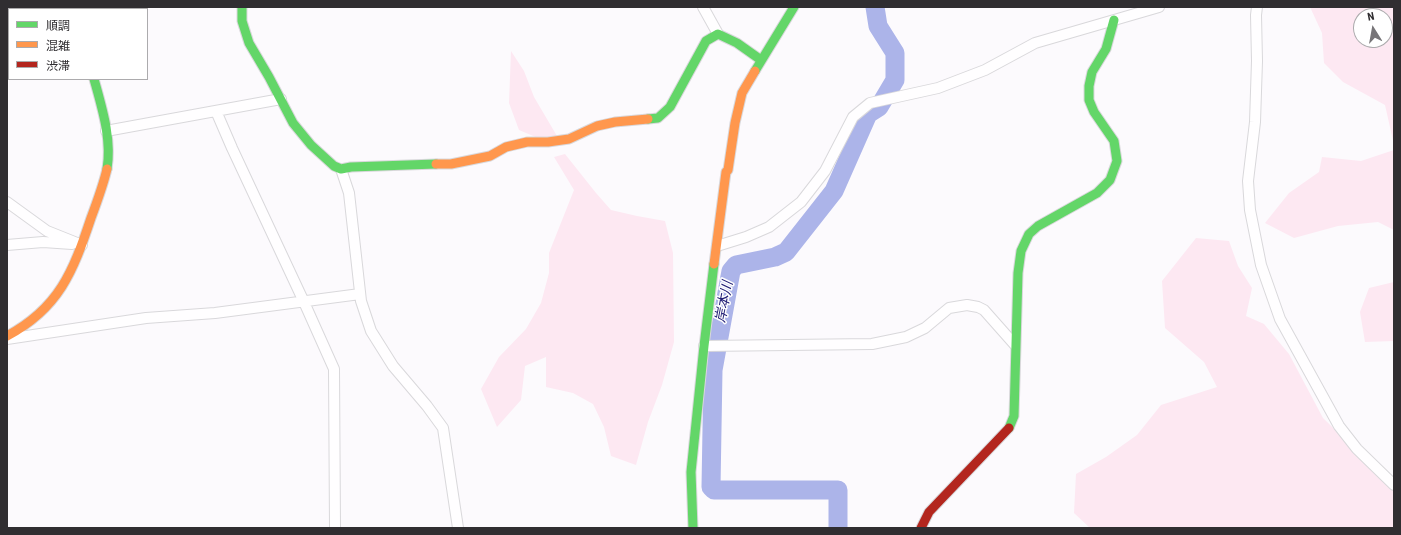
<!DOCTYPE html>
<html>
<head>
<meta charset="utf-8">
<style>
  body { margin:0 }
  #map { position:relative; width:1401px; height:535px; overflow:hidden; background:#fcfafd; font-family:"Roboto Condensed","Noto Sans JP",sans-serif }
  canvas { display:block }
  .frame { position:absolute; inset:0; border:8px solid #302e31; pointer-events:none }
  .legend { position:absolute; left:8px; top:8px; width:140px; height:72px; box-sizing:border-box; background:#fff; border:1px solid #acabad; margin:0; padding:5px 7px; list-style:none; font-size:12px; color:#302e31 }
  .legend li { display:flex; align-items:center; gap:8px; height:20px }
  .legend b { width:20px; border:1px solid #acabad }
  .north { position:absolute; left:1353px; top:8px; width:40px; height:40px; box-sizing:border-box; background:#fff; border:1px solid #acabad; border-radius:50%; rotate:349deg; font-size:11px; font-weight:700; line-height:16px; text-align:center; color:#302e31 }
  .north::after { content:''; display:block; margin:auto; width:14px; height:18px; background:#777578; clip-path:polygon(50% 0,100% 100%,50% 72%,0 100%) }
</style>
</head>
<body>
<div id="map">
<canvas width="1401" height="535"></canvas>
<div class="frame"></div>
<ul class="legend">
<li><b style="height:5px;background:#63d668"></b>順調</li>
<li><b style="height:5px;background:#ff974d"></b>混雑</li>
<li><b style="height:5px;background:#b3261e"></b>渋滞</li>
</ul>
<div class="north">N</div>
</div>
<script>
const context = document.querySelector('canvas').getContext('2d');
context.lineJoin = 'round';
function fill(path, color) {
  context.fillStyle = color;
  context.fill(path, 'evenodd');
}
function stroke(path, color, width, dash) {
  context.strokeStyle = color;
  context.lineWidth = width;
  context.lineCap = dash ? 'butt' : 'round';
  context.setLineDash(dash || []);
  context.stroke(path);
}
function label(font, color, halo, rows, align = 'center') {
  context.font = font + ' "Roboto Condensed","Noto Sans JP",sans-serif';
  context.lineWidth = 3;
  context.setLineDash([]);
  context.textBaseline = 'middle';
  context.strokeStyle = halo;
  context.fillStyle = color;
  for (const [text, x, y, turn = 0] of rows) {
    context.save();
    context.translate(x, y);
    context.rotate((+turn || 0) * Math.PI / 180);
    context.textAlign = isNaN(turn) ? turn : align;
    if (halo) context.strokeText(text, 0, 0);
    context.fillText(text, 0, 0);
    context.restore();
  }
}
const green = new Path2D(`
  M1310 7H1394V145L1385 105 1343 82 1324 63 1322 33ZM1361 16H1385V40H1361Z
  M511 51 524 71 534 97 557 136 538 138 519 130 509 103Z
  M1394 150V230L1378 222 1338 226 1294 238 1265 223 1289 193 1319 172 1322 157 1361 161Z
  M565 154 596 193 611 210 637 216 665 221 673 253 674 342 662 385 648 422 636 465 611 456 604 427 593 404 573 393 546 387V357L525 366 521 400 497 427 481 389 499 357 526 329 541 303 549 273V253L574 190 554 157Z
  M1196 238 1229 241 1238 266 1252 288 1246 316 1264 324 1289 354 1323 418 1364 458 1394 481V528H1090L1074 513 1076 474 1106 457 1137 435 1161 405 1217 387 1204 362 1165 328 1162 281Z
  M1394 282V341L1365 342 1360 312 1369 288Z`);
const river = new Path2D(`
  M838 528V490H714L711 487 713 370 731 271 736 265 775 257 786 252 834 191 868 114 879 107 895 80V53L878 26 875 7`);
const street = new Path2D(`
  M703 7 718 34
  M1257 7 1256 15 1257 61 1255 122 1248 181 1250 210 1261 265 1280 319 1339 426 1357 449 1394 485
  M216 111 232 148 304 302 334 369 335 528
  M106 131 281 99
  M341 169 349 193 361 301 371 331 393 366 427 406 443 428 458 528
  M7 202 47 231 82 245
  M7 245 43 242 72 244
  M717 246 746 237 769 227 801 202 825 171 853 117 870 103 938 88 985 70 1035 43 1159 7
  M7 339 146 318 215 313 360 294
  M704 346 872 344 906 337 925 328 949 308 967 305 978 307 984 310 1015 345`);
const fast = new Path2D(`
  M68 7 69 9
  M242 7V21L249 43 269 77 293 123 311 145 334 166 341 169 351 167 436 164
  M755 71 794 7
  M94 79C102 108 112 139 107 169
  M648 119 658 118 670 107 706 41 718 34 737 43 761 60
  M1009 428 1014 416 1018 273 1021 251 1029 234 1038 226 1097 193 1110 180 1117 161 1114 141 1094 112 1089 100V86L1092 72 1106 49 1114 20
  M693 528 691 472 704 346 714 264`);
const slow = new Path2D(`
  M436 164H451L490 156 506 147 527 142H548L569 139 597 126 615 122 648 119
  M714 264 726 172 728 170 735 123 742 93 755 71
  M7 336C59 308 73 272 91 218 97 202 103 186 107 169`);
const jam = new Path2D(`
  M921 528 929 512 1009 428`);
const waterNames = [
  ["岸本川",725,302,-79]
];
fill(green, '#fde8f2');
stroke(river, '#acb4e9', 19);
stroke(street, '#d9d8db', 12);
stroke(fast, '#d9d8db', 11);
stroke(slow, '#d9d8db', 11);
stroke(jam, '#d9d8db', 11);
stroke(street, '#fffeff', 10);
stroke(fast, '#63d668', 9);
stroke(slow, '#ff974d', 9);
stroke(jam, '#b3261e', 9);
label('italic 14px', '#242177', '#fff', waterNames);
</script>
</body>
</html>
